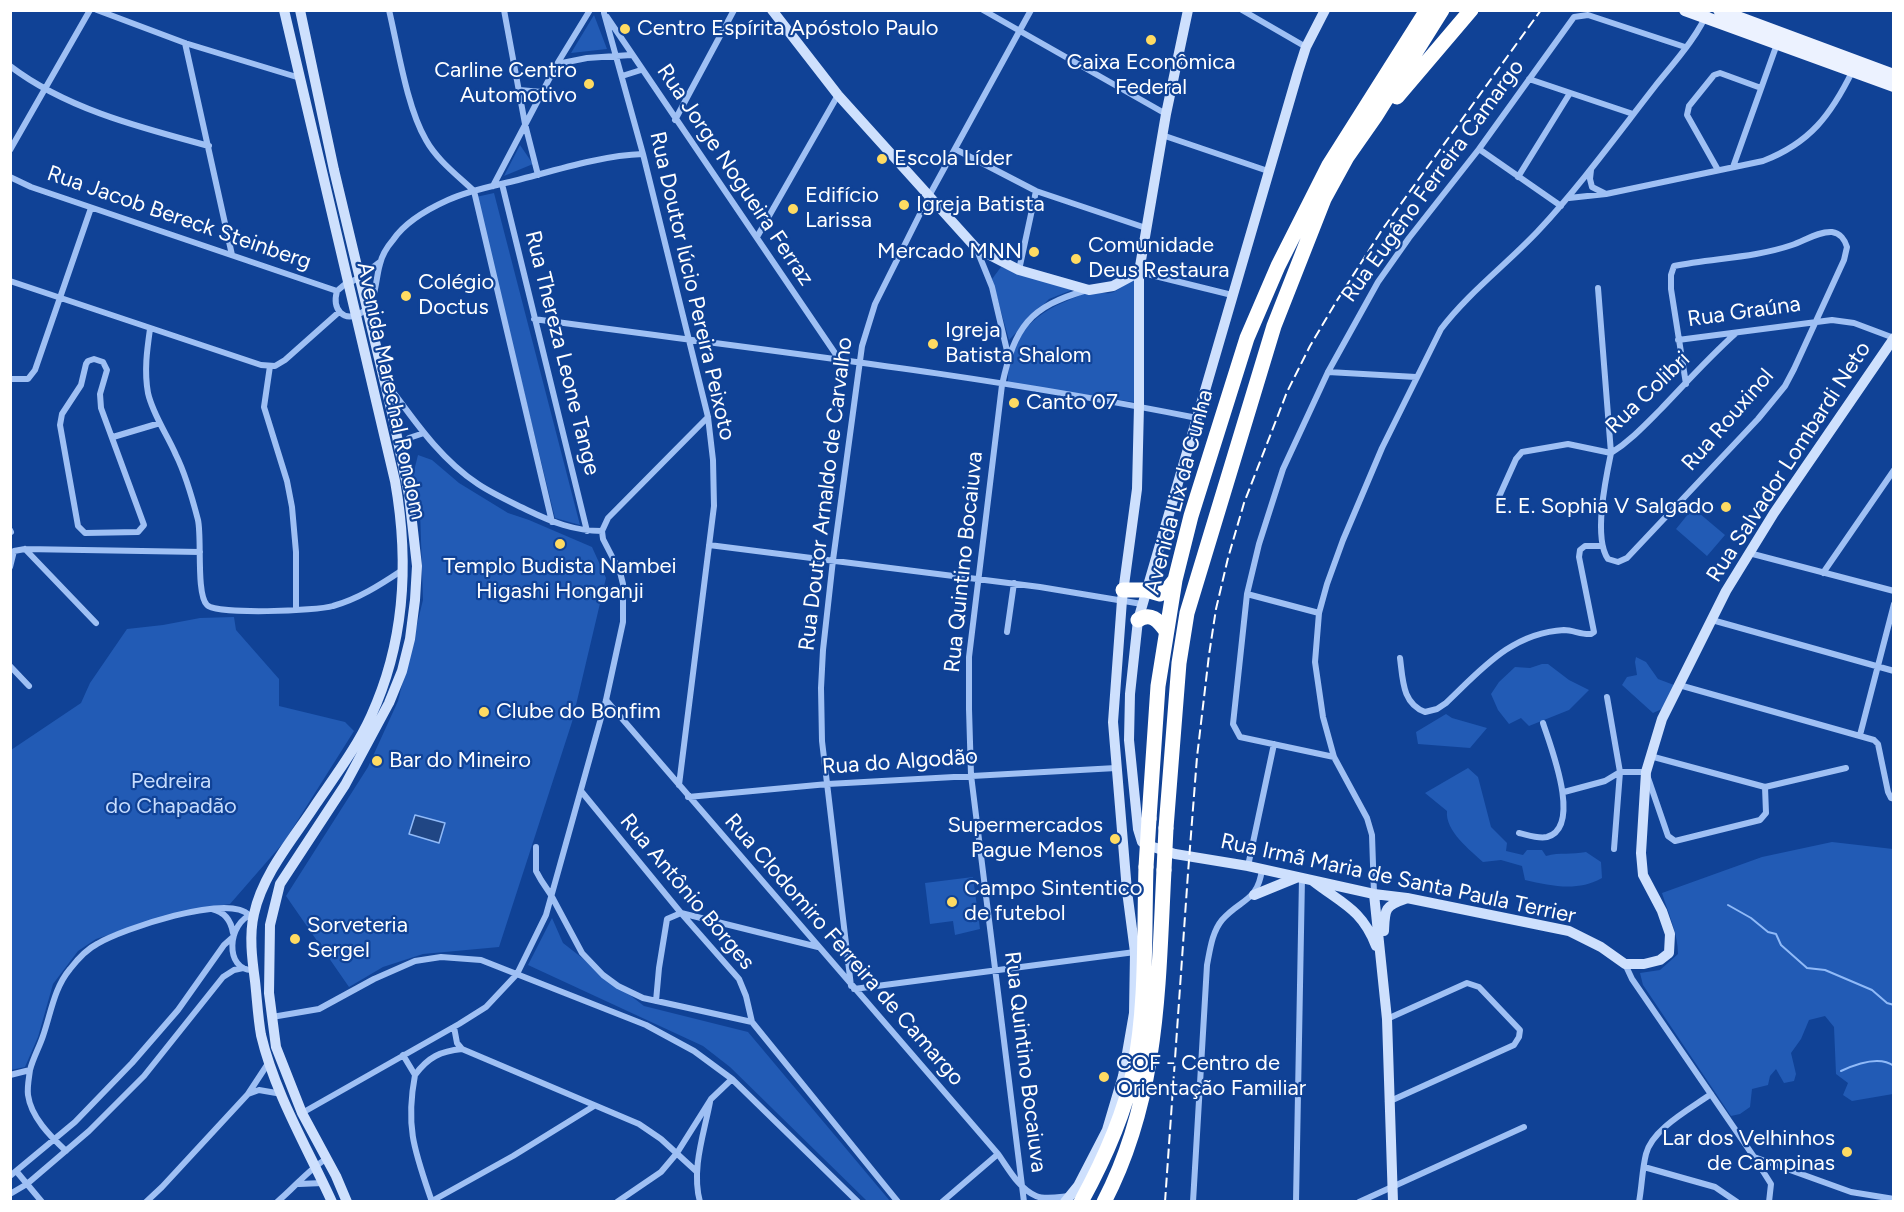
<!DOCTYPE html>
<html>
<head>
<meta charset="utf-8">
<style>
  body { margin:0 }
  #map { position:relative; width:1904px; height:1212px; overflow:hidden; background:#104296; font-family:Figtree,sans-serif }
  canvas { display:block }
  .frame { position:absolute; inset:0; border:12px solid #fff; pointer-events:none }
</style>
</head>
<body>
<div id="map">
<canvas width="1904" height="1212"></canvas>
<div class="frame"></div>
</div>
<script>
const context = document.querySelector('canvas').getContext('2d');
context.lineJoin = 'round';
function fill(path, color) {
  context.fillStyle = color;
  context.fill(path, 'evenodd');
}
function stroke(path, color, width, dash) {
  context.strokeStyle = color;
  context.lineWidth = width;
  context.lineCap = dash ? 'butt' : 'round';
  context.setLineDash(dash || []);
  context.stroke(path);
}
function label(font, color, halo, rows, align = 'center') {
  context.font = font + ' Figtree,sans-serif';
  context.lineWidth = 4.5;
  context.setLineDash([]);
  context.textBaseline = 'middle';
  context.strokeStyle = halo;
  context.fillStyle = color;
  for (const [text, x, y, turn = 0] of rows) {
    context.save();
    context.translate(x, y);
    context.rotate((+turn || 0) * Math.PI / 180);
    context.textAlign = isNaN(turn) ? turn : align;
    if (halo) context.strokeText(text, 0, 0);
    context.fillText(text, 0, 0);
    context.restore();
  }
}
const green = new Path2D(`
  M594 15 607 49 571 53Z
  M520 145 533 164 504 176Z
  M494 193 580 525 555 518 476 197Z
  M1001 267 1072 290 1049 299 1009 340 992 279Z
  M1136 275 1134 402 1008 383C1007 340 1031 315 1069 300 1076 297 1084 293 1091 292 1097 292 1104 294 1110 293 1118 292 1129 280 1136 275Z
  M418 455 432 460 459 483 508 513 529 520 592 547 606 578 572 722 499 947 423 954 383 967 349 987 286 896 368 767 398 701 423 600 420 511 413 475Z
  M1693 508 1725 535 1707 556 1676 529Z
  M234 617 236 630 279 679V706L345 722 354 731 284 842 230 904 196 909 138 925 96 939 78 951 53 984 38 1037 25 1067 11 1070V750L81 703 90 683 127 629 163 625 200 618Z
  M1636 657 1646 662 1658 679 1674 685 1664 708 1653 713 1622 685 1627 677 1637 675 1635 662Z
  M1542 664H1548L1569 680 1589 690 1569 710 1529 726 1521 718 1509 724 1498 710 1491 694 1499 682 1515 667 1530 668Z
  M1446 714 1452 718 1487 728 1470 748 1418 744 1416 732Z
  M1468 768 1478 777 1491 827 1507 843 1506 851 1523 855 1527 850H1542L1546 856C1560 852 1572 855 1586 852L1601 862 1602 878C1577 892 1552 886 1525 880L1522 866 1501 860 1483 862C1470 850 1445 831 1447 811L1425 793Z
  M1832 842 1893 849V1094L1852 1101 1843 1095 1848 1083 1836 1074 1834 1027 1825 1016 1809 1020 1801 1039 1791 1053 1796 1074 1794 1081 1784 1083 1776 1069 1770 1076 1768 1085 1752 1089 1750 1107 1740 1114 1731 1116 1643 985 1640 973 1660 970 1678 954C1678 933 1668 913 1662 893L1762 857Z
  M973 877 980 929 955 935 953 921 930 924 925 883Z
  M552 918 563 943 644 1006 748 1032 890 1201H867L730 1067 703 1046 528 965Z`);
const water = new Path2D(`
  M415 815 445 823 439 843 409 834Z`);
const stream = new Path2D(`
  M1728 905 1751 918 1768 932 1776 934 1781 945 1807 968 1825 970 1872 990 1887 1003 1894 1005
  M1841 1071C1856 1064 1879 1055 1894 1066`);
const street = new Path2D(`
  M97 10 185 43 300 78
  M389 10C398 48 407 108 426 140 437 160 457 175 474 191L552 522
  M504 10 525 124 538 175
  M983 10 1166 114
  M1242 10 1306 47
  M604 13 643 154 708 417 713 460 714 506 679 785
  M607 17 839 359
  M185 43 232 255
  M557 64 587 58 631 55
  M10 66C66 109 142 128 209 146
  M622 76 641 70
  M1529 79 1633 114
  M519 90 542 92
  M675 120 734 10
  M1162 135 1268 171
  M955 149 1036 191 1146 228
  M1479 149 1561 206
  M10 150 90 10
  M1733 167 1777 44
  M1591 170 1590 179 1592 187 1604 193
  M1718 170 1687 115 1689 106 1714 75 1720 73 1761 88
  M10 177 31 187 337 291
  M1518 177 1570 93
  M502 184 587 531
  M493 186 557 64 590 10
  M1569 198 1606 194 1763 161C1810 143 1831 115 1853 70
  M757 237 838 95
  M977 250 992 287 1008 355
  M380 262 359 278 344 285 337 291C332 309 343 323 361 313 377 304 375 280 380 264 382 255 387 247 393 240 405 222 428 209 448 200 470 190 494 186 518 180 556 170 604 155 643 154
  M1019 270 1036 191
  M1139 272 1232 295
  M10 281 261 365 275 366 285 360 339 312
  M534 319C755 349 978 374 1197 418
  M150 329C147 350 144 371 148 393 153 415 167 434 176 455 186 475 192 497 198 520 202 538 196 594 207 605 216 615 317 611 333 606 358 599 380 585 401 571
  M1678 340 1832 320 1854 323 1894 338
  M94 359 103 362 107 370 100 394 101 408 144 525 138 532 85 533 78 526 60 425 62 414 81 385 86 364 88 361Z
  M270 366 264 407 287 481 292 507 296 552V610
  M1328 372 1416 377
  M10 379H28L35 370 91 208
  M1686 384 1671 289V275L1674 266C1713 258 1754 258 1792 245 1804 241 1819 231 1832 232 1840 233 1845 240 1847 247L1844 260 1794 369 1785 386 1758 419 1627 558 1618 562 1608 559C1593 538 1606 477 1611 453 1630 441 1644 426 1660 410 1685 384 1709 357 1736 333
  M113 437 160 423
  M402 450 409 438 424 433
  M1498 499 1516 459 1522 452 1568 444 1611 453 1598 288
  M10 530 11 532
  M602 531 608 518 708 417
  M709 545 1040 587 1142 604
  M25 549 96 623
  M1749 553 1894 591
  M10 567 14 551 25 549 200 552
  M1823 573 1894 470
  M1247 594 1319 613
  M1712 620 1894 671
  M1007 632 1014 583
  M1400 658C1403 680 1402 703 1425 712L1437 709 1446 703C1481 670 1511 633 1564 630 1573 630 1582 635 1591 634L1594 632 1579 557 1580 550 1585 546H1602
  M10 666 29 686
  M1679 685 1874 740 1878 744 1888 792 1891 798 1894 799
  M1607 697 1620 772 1614 849
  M606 700 998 1154C1008 1168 1019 1189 1036 1196 1045 1200 1059 1197 1069 1196
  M1860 735 1894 604
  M1650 756 1765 787 1846 768
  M1334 757 1240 737 1233 724 1247 594 1259 544 1283 469 1328 372 1378 282 1409 238 1479 149 1574 17 1588 15 1685 47
  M581 791 681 913 739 979 746 996 752 1022
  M1564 792 1605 781 1620 772H1646L1668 836 1675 841 1760 820 1766 813 1765 787
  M688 797 828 784 1116 768
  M1519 833C1528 835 1538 839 1547 837 1583 827 1550 745 1543 723
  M536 847V871L541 880 551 895 582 953 603 975 618 986 643 998 752 1022 898 1202
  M1248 866 1274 744
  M1374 894 1372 835 1367 818 1334 757 1323 717 1315 662 1319 613 1327 584 1343 540 1382 448 1441 329C1468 293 1507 264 1538 231 1580 186 1617 135 1656 85 1672 65 1700 34 1708 10
  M212 909C225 912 231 920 233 933
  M253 914C227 922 224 971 253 970
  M1625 964 1632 979 1754 1157 1851 1192 1894 1199
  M851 986 822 741 821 688 823 650 833 560 862 346 875 304 929 196 1031 10
  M854 989 1135 952
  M656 1001 659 968 667 919 681 913 818 947
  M272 1017 319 1009 374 979 415 961 441 957 481 960 646 1025 694 1051 732 1079 858 1202
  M1387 1019 1467 983 1479 987 1520 1030 1519 1037 1514 1045 1388 1102
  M454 1027 457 1043 462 1049 639 1124 661 1139 696 1171
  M403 1055 415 1075C405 1128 415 1152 432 1202
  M30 1070C29 1078 27 1087 28 1095 31 1117 50 1136 66 1151
  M10 1075 30 1070C33 1058 39 1048 43 1036 51 1013 54 988 70 969 77 960 87 949 97 944 122 929 228 893 249 915
  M415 1075C428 1057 441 1051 462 1049
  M248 1094 259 1090 282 1094
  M302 1113 459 1024 486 1007 517 974 546 915 606 700 623 622V584L620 572 603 539 602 531C574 531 552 522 527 510 511 502 493 494 478 484 440 459 414 420 388 385
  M1754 1157 1771 1184 1769 1202
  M1644 1167 1715 1187 1737 1202
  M17 1172 42 1202
  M10 1176 75 1122 132 1063 178 1010 224 945 233 937
  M299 1184 323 1183
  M10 1194 27 1184 89 1131 144 1076 223 977 234 970 243 968
  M432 1201 513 1156 594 1106
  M146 1202 162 1187 248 1094 269 1062
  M277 1202C294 1188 308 1170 326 1159
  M617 1202 661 1172 677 1153 711 1099 732 1079
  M700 1202C691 1169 704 1134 710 1102
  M942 1202 998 1154
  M1024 1202 971 775 969 709V657L1002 385C1015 326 1029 307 1087 290
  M1193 1202 1207 965C1210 950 1212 932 1222 920 1240 899 1258 902 1262 869
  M1296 1202 1302 878
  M1359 1202 1524 1127
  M1639 1202C1642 1186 1642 1170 1646 1154 1652 1129 1690 1109 1711 1094`);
const secondary = new Path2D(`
  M284 10 395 481C409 560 405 642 371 716 357 747 335 776 316 804 294 838 263 873 254 914 249 935 252 959 255 981 257 999 258 1018 261 1035 275 1094 307 1147 332 1202
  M300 10 334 170 393 417 409 495 417 566 415 600 410 639 402 671 389 703 345 785 280 884 270 925 269 993 276 1047 302 1113 336 1176 347 1202
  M772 10 838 95 976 248 1019 270 1089 290 1113 286 1139 272
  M1325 10 1306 47 1298 72 1138 620 1130 694 1129 740 1138 829 1142 842 1147 845 1175 854 1248 866 1374 894 1407 898 1569 931 1601 947 1625 964H1644L1660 960 1669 953 1670 934 1662 911 1643 875 1641 853 1646 772 1662 719 1726 591 1774 513 1894 338
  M1313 881C1341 903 1362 909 1376 946
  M1374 894 1387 1019 1393 1202
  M1254 895 1298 877
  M1384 931C1385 910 1384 906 1405 899
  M1065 1202 1078 1186 1107 1130 1123 1076 1134 1013 1135 952 1127 891 1113 722 1122 600 1137 489 1139 406V272L1166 114 1188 10`);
const primary = new Path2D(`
  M1685 10 1894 86
  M1719 10 1894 75`);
const highway = new Path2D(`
  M1397 97 1471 10
  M1123 590H1146L1160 594 1167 590 1175 580
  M1138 620C1151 612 1158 620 1166 631
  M1149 819 1158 686 1175 580 1191 516 1247 338 1278 266 1329 165 1427 10
  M1166 828 1179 663 1187 613 1274 326 1324 199 1347 157 1375 117 1442 10
  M1081 1202C1104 1160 1124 1116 1134 1069 1147 1005 1144 933 1146 867
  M1104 1202C1159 1096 1158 986 1164 870`);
const rail = new Path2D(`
  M1165 1202 1188 873 1197 757 1209 655 1216 609 1228 558 1244 503 1287 392 1310 346 1336 302 1382 230 1541 10`);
const highwayBridge = new Path2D(`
  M1146 867 1149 819
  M1164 870 1166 828`);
const markers = [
  [625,29,6,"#ffdb62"],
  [1151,40,6,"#ffdb62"],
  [589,84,6,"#ffdb62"],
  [882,159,6,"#ffdb62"],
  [904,205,6,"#ffdb62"],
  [793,209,6,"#ffdb62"],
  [1034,252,6,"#ffdb62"],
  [1076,259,6,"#ffdb62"],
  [406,296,6,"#ffdb62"],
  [933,344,6,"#ffdb62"],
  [1014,403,6,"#ffdb62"],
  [1726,507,6,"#ffdb62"],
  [560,544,6,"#ffdb62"],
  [484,712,6,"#ffdb62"],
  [377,761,6,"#ffdb62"],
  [1115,839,6,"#ffdb62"],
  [952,902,6,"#ffdb62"],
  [295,939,6,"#ffdb62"],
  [1104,1077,6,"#ffdb62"],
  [1847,1152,6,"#ffdb62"]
];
const poiNames = [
  ["Centro Espírita Apóstolo Paulo",637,29],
  ["Caixa Econômica",1151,63,"center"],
  ["Federal",1151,88,"center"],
  ["Carline Centro",577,71,"right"],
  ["Automotivo",577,96,"right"],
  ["Escola Líder",894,159],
  ["Edifício",805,196],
  ["Larissa",805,221],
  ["Igreja Batista",916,205],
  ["Comunidade",1088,246],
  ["Deus Restaura",1088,271],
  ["Mercado MNN",1022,252,"right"],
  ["Colégio",418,283],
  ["Doctus",418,308],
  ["Igreja",945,331],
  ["Batista Shalom",945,356],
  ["Canto 07",1026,403],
  ["E. E. Sophia V Salgado",1714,507,"right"],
  ["Templo Budista Nambei",560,567,"center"],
  ["Higashi Honganji",560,592,"center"],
  ["Clube do Bonfim",496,712],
  ["Bar do Mineiro",389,761],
  ["Supermercados",1103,826,"right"],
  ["Pague Menos",1103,851,"right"],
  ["Campo Sintentico",964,889],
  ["de futebol",964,914],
  ["Sorveteria",307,926],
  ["Sergel",307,951],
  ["COF - Centro de",1116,1064],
  ["Orientação Familiar",1116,1089],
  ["Lar dos Velhinhos",1835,1139,"right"],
  ["de Campinas",1835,1164,"right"]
];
const streetNames = [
  ["Rua Jorge Nogueira Ferraz",735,175,56],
  ["Rua Eugêno Ferreira Camargo",1433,181,-54],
  ["Rua Jacob Bereck Steinberg",179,218,19],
  ["Rua Doutor lúcio Pereira Peixoto",692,286,77],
  ["Rua Graúna",1744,312,-8],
  ["Rua Thereza Leone Tange",562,353,76],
  ["Avenida Marechal Rondom",391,391,78],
  ["Rua Colibri",1648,393,-44],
  ["Rua Rouxinol",1728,420,-49],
  ["Rua Salvador Lombardi Neto",1789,462,-57],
  ["Avenida Lix da Cunha",1179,492,-75],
  ["Rua Doutor Arnaldo de Carvalho",826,494,-83],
  ["Rua Quintino Bocaiuva",964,562,-84],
  ["Rua do Algodão",900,762,-4],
  ["Rua Irmã Maria de Santa Paula Terrier",1398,879,12],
  ["Rua Antônio Borges",687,892,50],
  ["Rua Clodomiro Ferreira de Camargo",844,950,49],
  ["Rua Quintino Bocaiuva",1025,1062,83]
];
const parkNames = [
  ["Pedreira",171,782],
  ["do Chapadão",171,807]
];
fill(green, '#225bb5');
fill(water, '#204684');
stroke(water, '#90baf8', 1.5);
stroke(stream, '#90baf8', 2);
stroke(street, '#9fc0f4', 6);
stroke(secondary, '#cee0fd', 10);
stroke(primary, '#ecf2ff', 12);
stroke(highway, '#fff', 15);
stroke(rail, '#fff', 2, [10, 4.5]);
stroke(highwayBridge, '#fff', 15);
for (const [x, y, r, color] of markers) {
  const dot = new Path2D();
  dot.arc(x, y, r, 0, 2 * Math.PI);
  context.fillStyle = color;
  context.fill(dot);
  stroke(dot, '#104296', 2);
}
label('22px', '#fff', '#104296', poiNames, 'left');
label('22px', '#fff', '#104296', streetNames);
label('22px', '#c7ddfe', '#104296', parkNames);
</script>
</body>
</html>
